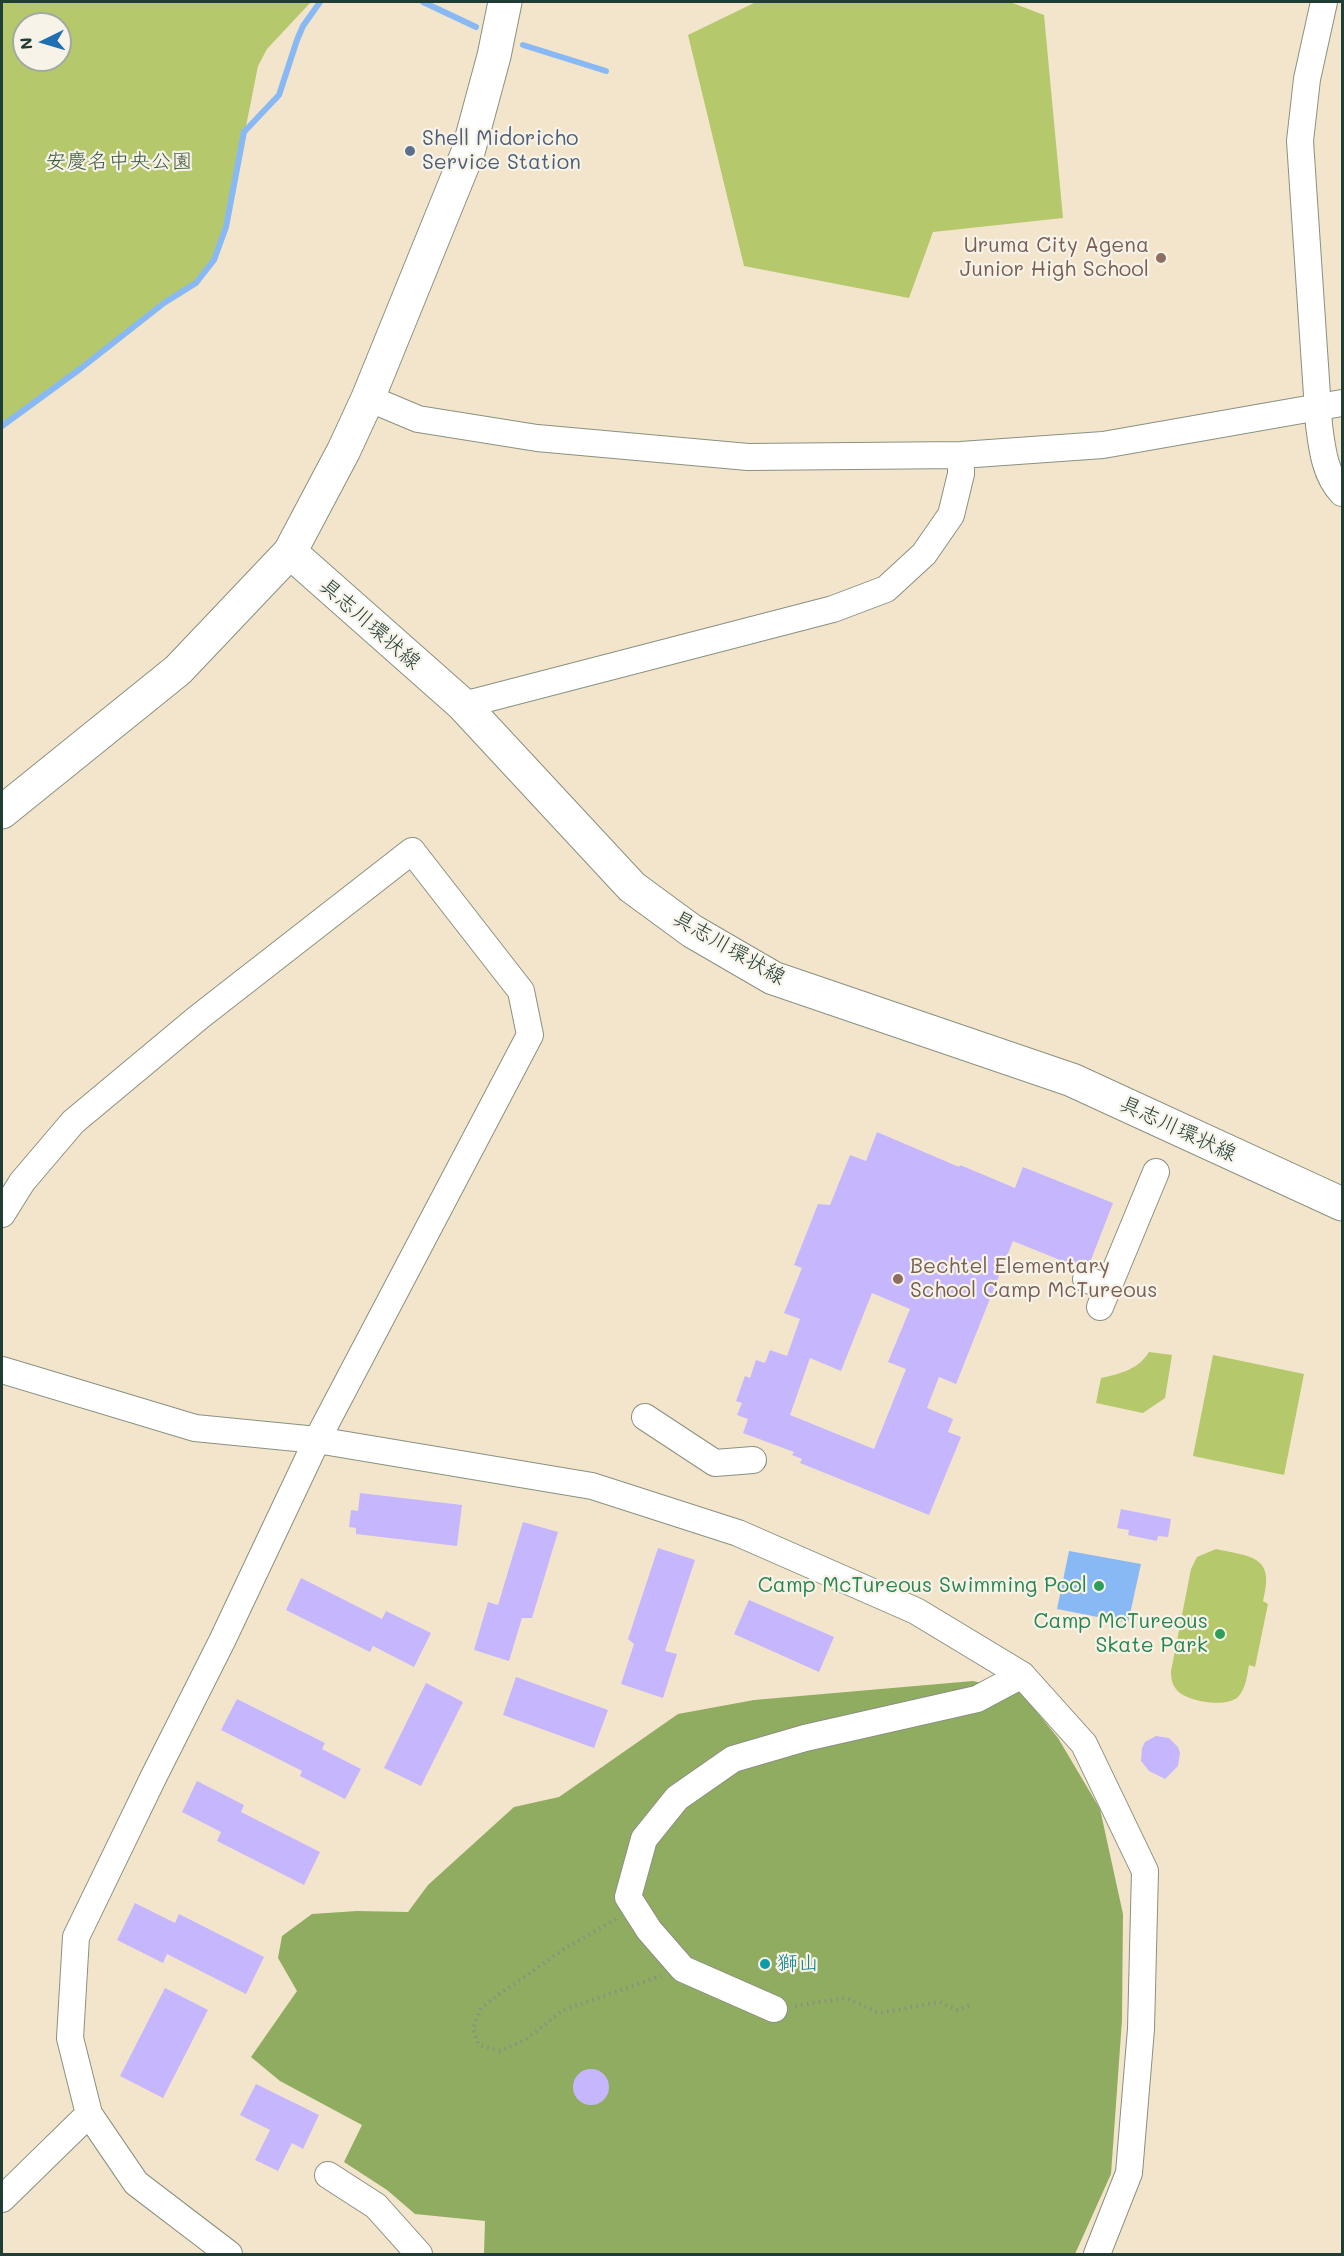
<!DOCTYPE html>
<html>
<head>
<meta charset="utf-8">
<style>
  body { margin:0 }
  #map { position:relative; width:1344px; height:2256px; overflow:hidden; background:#f3e5cc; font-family:Mali,sans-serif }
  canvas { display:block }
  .frame { position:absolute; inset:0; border:3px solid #1f3d34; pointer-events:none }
  .north { position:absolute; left:12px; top:12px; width:60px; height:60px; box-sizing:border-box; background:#f7f3e8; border:2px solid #a1aaa0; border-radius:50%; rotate:265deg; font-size:16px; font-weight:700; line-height:24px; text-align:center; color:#1f3d34 }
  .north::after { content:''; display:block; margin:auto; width:21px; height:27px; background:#1f6fb2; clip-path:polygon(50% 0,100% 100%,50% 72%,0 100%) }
</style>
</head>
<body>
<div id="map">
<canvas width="1344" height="2256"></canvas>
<div class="frame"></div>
<div class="north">N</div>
</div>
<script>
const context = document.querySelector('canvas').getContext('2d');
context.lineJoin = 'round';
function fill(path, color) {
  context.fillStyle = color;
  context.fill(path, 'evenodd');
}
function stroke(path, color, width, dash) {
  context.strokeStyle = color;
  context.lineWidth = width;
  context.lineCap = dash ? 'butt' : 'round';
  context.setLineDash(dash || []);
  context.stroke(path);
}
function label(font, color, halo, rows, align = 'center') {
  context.font = font + ' Mali,"Klee One",sans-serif';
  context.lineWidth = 4.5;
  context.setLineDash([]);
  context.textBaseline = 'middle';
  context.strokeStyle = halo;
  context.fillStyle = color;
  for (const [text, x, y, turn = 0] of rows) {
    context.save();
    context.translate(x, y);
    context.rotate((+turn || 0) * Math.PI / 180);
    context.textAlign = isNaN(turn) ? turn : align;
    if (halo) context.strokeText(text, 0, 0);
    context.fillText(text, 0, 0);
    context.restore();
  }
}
const green = new Path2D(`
  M2 2H311L267 49 258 66 226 227 214 260 196 283 164 303 2 426ZM24 24H60V60H24Z
  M756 2H1010L1044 15 1063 218 933 232 909 298 744 266 688 35Z
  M1149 1352 1172 1355 1165 1398 1143 1413 1096 1403 1101 1378C1120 1374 1139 1369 1149 1352Z
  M1213 1355 1304 1374 1284 1475 1193 1456Z
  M1216 1549C1253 1557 1275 1556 1263 1601L1268 1604 1255 1667 1249 1665C1247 1676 1246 1688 1238 1697 1227 1708 1185 1702 1176 1689 1172 1684 1171 1678 1171 1671L1191 1569 1197 1557Z`);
const forest = new Path2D(`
  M973 1681 1021 1692 1058 1738 1100 1809 1123 1914 1122 2020 1111 2174 1075 2254H484L485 2221 415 2214 387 2190 344 2162 362 2125 280 2081 251 2057 297 1991 278 1958 282 1936 312 1914 357 1911 408 1912 428 1885 514 1807 559 1797 678 1714 754 1700Z`);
const water = new Path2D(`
  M1069 1551 1141 1564 1128 1623 1057 1609Z`);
const stream = new Path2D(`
  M423 2 476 27
  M523 45 606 71
  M2 426 80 369 164 303 196 283 214 260 226 227 244 132 279 95 297 40 303 26 320 2`);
const building = new Path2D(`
  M877 1132 959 1167 960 1165 1015 1188 1023 1167 1113 1203 1089 1265 1077 1267 1013 1241 956 1384 939 1377 927 1408 953 1419 948 1432 961 1437 929 1515 800 1463 802 1459 792 1455 794 1452 743 1433 748 1419 737 1415 742 1403 736 1401 745 1376 750 1378 756 1360 765 1363 770 1350 787 1356 800 1319 784 1313 802 1268 794 1265 818 1204 830 1205 850 1155 866 1161ZM872 1293 910 1309 888 1362 906 1369 874 1449 790 1415 810 1358 841 1371Z
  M360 1493 462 1505 457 1546 356 1534V1528L349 1527 351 1510 358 1511Z
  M1121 1509 1171 1519 1168 1537 1158 1536 1157 1541 1128 1535 1129 1530 1117 1528Z
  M523 1522 558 1532 532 1618H522L509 1661 474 1650 488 1602 498 1605Z
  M658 1548 695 1560 665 1651 677 1654 663 1698 621 1684 634 1644 628 1639Z
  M301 1578 382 1619 386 1611 431 1633 414 1667 373 1646 370 1652 286 1610Z
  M749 1600 834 1637 819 1672 734 1634Z
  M516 1677 608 1710 594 1748 503 1715Z
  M426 1683 463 1702 421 1786 384 1768Z
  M237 1699 325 1743 322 1749 361 1769 345 1799 300 1776 302 1771 221 1730Z
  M1156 1736 1169 1738 1178 1747 1180 1753 1178 1766 1165 1779 1149 1771 1141 1761 1142 1748 1145 1742Z
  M197 1781 244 1805 241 1812 320 1852 304 1885 217 1841 221 1832 182 1812Z
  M135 1903 175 1923 179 1914 264 1957 246 1994 167 1954 163 1963 117 1940Z
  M165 1988 208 2010 163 2098 120 2076Z
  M573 2087a18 18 0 1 1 36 0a18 18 0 1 1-36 0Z
  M256 2084 319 2115 303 2149 292 2143 278 2171 255 2160 270 2130 240 2115Z`);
const path = new Path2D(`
  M616 1919 564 1949 501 1993 481 2008 473 2029 479 2045 500 2051 525 2040 563 2010 661 1976
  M795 2006 846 1998 879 2013 940 2002 957 2010 970 2005`);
const minor = new Path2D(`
  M1324 2 1307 79 1300 141 1319 425C1322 449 1325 475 1342 493
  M368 398 418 419 537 438 748 457 961 455 1103 445 1342 403
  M463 705 833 609 886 589 924 554 951 515 961 474V455
  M2 1214 22 1182 73 1122 199 1017 412 851 521 991 530 1035 317 1440 222 1641 154 1776 76 1937 70 2038 89 2114 136 2183 229 2254
  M1086 1279 1108 1288
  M1100 1307 1156 1172
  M2 1370 195 1428 317 1440 592 1486 738 1533 916 1611 1022 1675 1084 1744 1145 1871 1141 2029 1129 2173 1097 2254
  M645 1417 715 1463 753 1460
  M774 2009 683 1969 649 1930 628 1897 644 1839 677 1798 733 1759 805 1738 977 1699 1022 1675
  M328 2175 376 2206 419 2254
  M2 2199 89 2114`);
const major = new Path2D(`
  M290 552 463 705 632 887 692 931 773 978 1072 1080 1342 1204
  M2 812 178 670 290 552 344 450 368 398 468 152 494 56 505 2`);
const markers = [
  [410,151,6,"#5c6f8a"],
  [1161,258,6,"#8d6e63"],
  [898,1279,6,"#8d6e63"],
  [1099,1586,6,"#2e9e5b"],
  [1220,1634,6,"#2e9e5b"],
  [765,1964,6,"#0f9aa8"]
];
const serviceNames = [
  ["Shell Midoricho",422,139],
  ["Service Station",422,163]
];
const parkNames = [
  ["安慶名中央公園",119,162]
];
const educationNames = [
  ["Uruma City Agena",1149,246],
  ["Junior High School",1149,270],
  ["Bechtel Elementary",910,1267,"left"],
  ["School Camp McTureous",910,1291,"left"]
];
const streetNames = [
  ["具志川環状線",370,624,41],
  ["具志川環状線",729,948,30],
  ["具志川環状線",1178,1129,25]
];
const leisureNames = [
  ["Camp McTureous Swimming Pool",1087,1586],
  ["Camp McTureous",1208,1622],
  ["Skate Park",1208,1646]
];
const cultureNames = [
  ["獅山",777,1964]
];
fill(green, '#b5c86c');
fill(forest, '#90ac60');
fill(water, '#88b9f4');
stroke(stream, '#88b9f4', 6);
fill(building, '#c5b6fe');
stroke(minor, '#899180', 28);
stroke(major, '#899180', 35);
stroke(path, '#899180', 4, [1.5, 4.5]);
stroke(minor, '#fff', 26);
stroke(major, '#fff', 33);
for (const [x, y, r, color] of markers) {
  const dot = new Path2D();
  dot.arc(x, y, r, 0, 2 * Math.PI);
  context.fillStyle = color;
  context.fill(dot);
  stroke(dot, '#f7f3e8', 2);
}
label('21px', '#4e5e75', '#f7f3e8', serviceNames, 'left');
label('21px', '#3d593f', '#f7f3e8', parkNames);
label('21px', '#785e54', '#f7f3e8', educationNames, 'right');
label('21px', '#1f3d34', '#f7f3e8', streetNames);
label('21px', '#27864d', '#f7f3e8', leisureNames, 'right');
label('21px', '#0d838f', '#f7f3e8', cultureNames, 'left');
</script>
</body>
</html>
